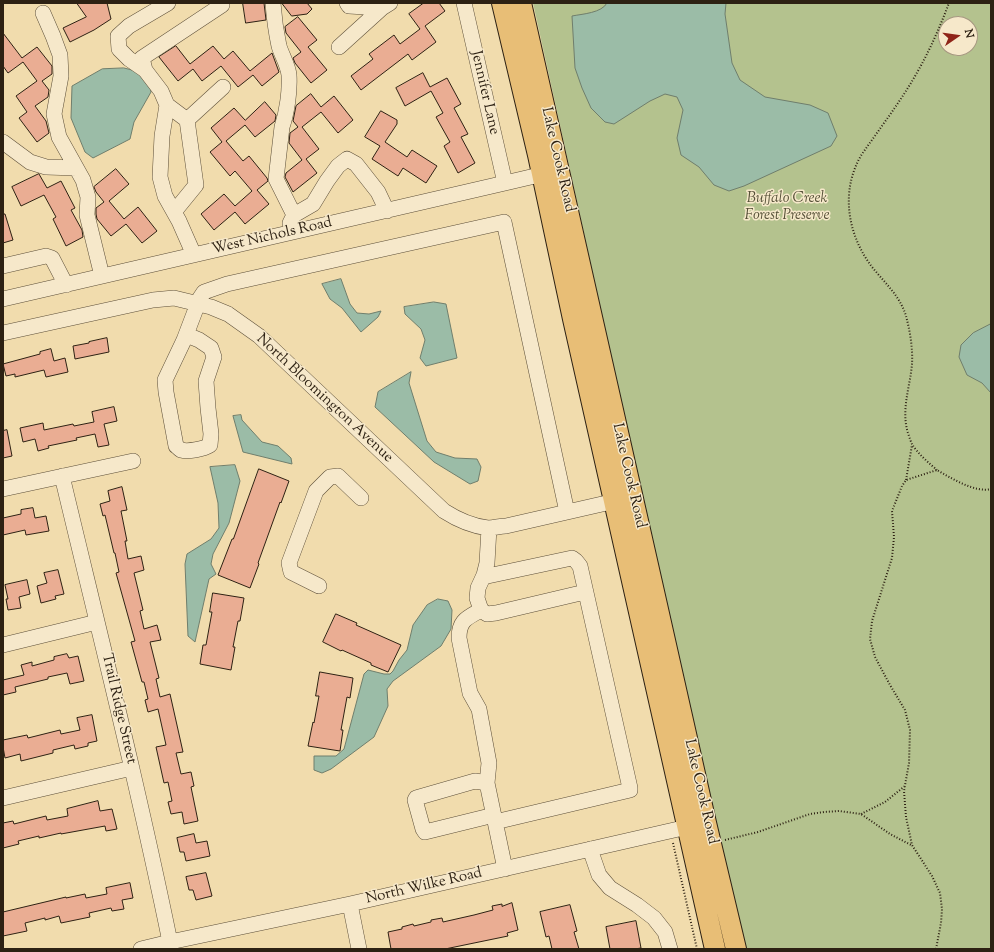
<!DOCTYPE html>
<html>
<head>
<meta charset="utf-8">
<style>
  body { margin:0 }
  #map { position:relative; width:994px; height:952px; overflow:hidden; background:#f1dcad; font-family:"Sorts Mill Goudy",serif }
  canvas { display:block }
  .frame { position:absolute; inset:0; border:4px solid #2d2113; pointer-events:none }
  .north { position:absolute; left:938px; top:16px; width:40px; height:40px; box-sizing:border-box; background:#f6e8ca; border:1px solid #a69881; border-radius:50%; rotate:77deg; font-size:11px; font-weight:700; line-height:16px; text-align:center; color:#2d2113 }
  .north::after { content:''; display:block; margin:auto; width:14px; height:18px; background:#8f2418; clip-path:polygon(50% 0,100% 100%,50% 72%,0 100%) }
</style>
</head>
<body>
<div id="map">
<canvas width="994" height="952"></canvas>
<div class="frame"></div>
<div class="north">N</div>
</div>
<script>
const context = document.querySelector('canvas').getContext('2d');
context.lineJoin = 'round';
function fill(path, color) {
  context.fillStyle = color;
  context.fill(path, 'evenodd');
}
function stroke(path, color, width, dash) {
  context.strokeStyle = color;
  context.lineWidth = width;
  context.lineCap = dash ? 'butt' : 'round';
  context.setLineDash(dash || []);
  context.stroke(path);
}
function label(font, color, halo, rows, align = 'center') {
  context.font = font + ' "Sorts Mill Goudy",serif';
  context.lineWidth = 3;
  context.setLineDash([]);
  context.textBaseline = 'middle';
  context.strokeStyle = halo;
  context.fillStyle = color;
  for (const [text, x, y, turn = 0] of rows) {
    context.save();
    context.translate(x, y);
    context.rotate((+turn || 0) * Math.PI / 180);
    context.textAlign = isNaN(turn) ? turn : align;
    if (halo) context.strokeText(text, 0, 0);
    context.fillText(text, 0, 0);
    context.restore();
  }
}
const green = new Path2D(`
  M533 3H991V949H743L720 848ZM946 24H970V48H946Z`);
const water = new Path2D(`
  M607 3H726L725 14 732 63 740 80 765 97 810 105 828 113 837 136 831 146 744 186 729 191 714 185 699 167 681 155 677 138 683 110 677 97 665 94 650 101 614 124 605 122 591 108 582 88 575 68 572 16C582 14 602 13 607 3Z
  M124 68 136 71 149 82 151 92 134 122 130 139 93 158 85 152 71 118 72 86 102 69Z
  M341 279 350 304 357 313 369 314 381 311 378 317 361 332 342 308 330 299 322 284Z
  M434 302 446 304 457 358 426 366 420 358 425 340 421 329 405 314 404 307Z
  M991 324V393L982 383 967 375 959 357 961 345 973 333Z
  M411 372 409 383 427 441 436 452 455 458 477 459 481 467 478 481 470 484 434 462 375 407 378 392Z
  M241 415 242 420 262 442 278 446 291 458 292 464 243 452 233 416Z
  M235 465 240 481 229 523 213 554 211 564 216 574 209 579 195 642 188 636 185 564 187 554 211 539 219 528 218 503 210 467Z
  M438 599 448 601 452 610 451 629 441 646 393 681 387 689 388 706 374 737 331 769 322 773 314 770V756H336L344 749 364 674 368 670 384 674H390L393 671 399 660 407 650 413 625 427 605Z`);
const building = new Path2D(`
  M77 3H107L111 19 94 30 70 42 63 28 86 17Z
  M243 3H264L266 20 246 23Z
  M282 3H307L312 9 307 14 292 16Z
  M424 3H439L445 11 425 26 436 42 412 60 408 54 361 90 351 76 373 59 369 54 394 35 400 44 420 29 409 14Z
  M298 17 317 40 308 47 327 70 311 83 295 63 293 58 301 52 286 33 285 27Z
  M3 33 22 58 37 47 52 66V74L42 81 49 90 48 97 35 106 46 121 49 133 37 142 19 118 27 112 16 96 37 81 23 62 8 73 3 66Z
  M176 46 190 64 213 46 224 59 233 51 250 71 272 53 279 72 262 86 253 75 238 87 221 66 202 81 193 69 178 81 159 57Z
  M423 73 430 87 447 78 461 104 454 108 468 134 461 137 475 163 458 173 444 146 450 142 436 117 443 113 431 91 405 106 396 88Z
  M311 94 321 107 334 96 353 120 338 133 321 112 302 127 319 149 306 159 317 173 293 192 285 177 286 173 302 160 289 143 290 133 298 127 293 121 296 106Z
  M265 102 276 115 275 121 255 137 245 125 226 141 243 161 249 156 267 178 268 181 257 190 269 204 245 224 235 212 214 230 201 214 224 194 235 206 252 191 235 171 230 176 210 152 222 142 211 128 234 108 245 120Z
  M381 111 397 120V124L385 142 407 157 412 150 437 166 426 183 403 168 398 176 372 159 380 146 365 137Z
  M116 169 129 184 109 201 124 219 138 207 157 231 142 243 126 224 111 236 97 219 96 214V208L104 202 96 192 94 187Z
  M39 174 47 188 61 181 75 208 71 210 82 230 83 237 66 246 53 219 56 217 44 195 21 206 12 187Z
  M3 214H5L13 240 3 243Z
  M107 338 109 352 75 359 73 346 89 343V342Z
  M51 349 54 361 65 358 68 372 46 377 44 370 15 377V374L6 376 3 364 40 354V352Z
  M114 407 117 421 104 424 109 445 98 447 95 434 76 438 77 440 48 446 49 448 38 451 35 439 23 442 20 428 43 423 44 430 73 424 74 426 94 422 92 412Z
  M7 430 12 456 3 458V431Z
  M259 469 289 481 281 503 280 502 258 563 259 564 250 588 218 575 232 539H233Z
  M122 487 127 510 121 511 127 541H125L128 559 141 556 144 570 134 573 143 610 140 611 144 629 157 625 161 640 150 642 159 678 156 679 160 697 170 694 183 752 176 753 181 774 191 772 194 786 191 787 198 821 184 824 182 812 171 814 168 802 172 801 168 782 164 783 156 747 166 745 158 709 148 712 145 700 148 699 144 682H142L131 642 135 641 116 573 119 572 115 553H114L105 515 103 516 100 504 110 501 108 491Z
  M33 508 35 518 46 516 49 531 26 535 25 530 3 535V518L21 514V510Z
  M58 570 64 594 55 596 56 599 41 603 37 586 47 583 44 573Z
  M27 580 30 594 19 597 21 608 8 610 6 599H8L5 585Z
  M213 593 244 598 240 621H238L233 647H235L231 670 200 664 203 645H206L212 612H210Z
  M336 614 357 623 356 625 401 645 388 672 371 665V663L342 650 341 651 323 642Z
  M67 654 69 658 78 656 84 681 70 684 67 673 48 677V679L15 687 16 692 3 695V680L24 675 21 665 32 662V666L54 660V657Z
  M320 672 353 678 350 698 347 697 341 730H343L340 751 308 746 313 722 314 723 319 696H316Z
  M92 715 97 741 88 743V746L75 749 74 745 53 750V753L21 761 20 754 5 758 3 747V740L27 735 28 738 60 730 61 734 80 730 77 718Z
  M98 801 100 811 112 809 117 829 106 831 105 826 61 834V833L39 838V836L18 841 19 844 3 848V823L13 821 14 824 46 816 47 820 68 816 67 809Z
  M194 834 196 843 207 841 210 856 186 861 184 852H180L177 838Z
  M206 873 212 896 196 900 193 890H189L186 877Z
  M130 883 133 898 122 900 124 909 112 911 111 908 89 913 90 917 61 923 59 916 45 920V918L25 923 27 931 3 936V912L66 897V898L85 894 86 898 107 894 106 888Z
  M512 903 518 930 507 933 508 936 445 949H391L388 932 402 929V927L413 924 414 926 431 922V920L442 918 443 922 474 915 493 910 492 906 502 904V906Z
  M570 905 577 931 574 932 579 949H552L549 936 546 937 540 912Z
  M636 921 641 948 635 949H610L606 927Z`);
const path = new Path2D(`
  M937 470C930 464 917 453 912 444 911 442 910 439 909 436 900 412 910 388 912 364 913 349 910 331 906 316 900 296 885 283 872 267 847 234 840 190 862 154 876 134 891 114 904 94 923 65 937 35 949 3
  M906 480 912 445
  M861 814 885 802 905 786
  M725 840 758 832 810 814 824 812 839 811 861 814 890 834 911 845
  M673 843 697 949
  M936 949 941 923 942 909 940 893 932 876 912 845 906 817 904 791 909 763 910 730 905 710 890 685 875 657 870 639 872 621 892 558 894 537 892 511 902 486 906 480 937 470C951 478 975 493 991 489`);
const minor = new Path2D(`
  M273 3C274 17 276 32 279 46 282 56 288 65 289 75 290 91 287 112 282 127L276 179 294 215
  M347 3 349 6 382 8
  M464 3 505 183
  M43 13 53 36 60 55 61 76 54 114 59 137 83 180 88 197 87 215 102 276
  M339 47 382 8 390 3
  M145 70 129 59 119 49 118 36 129 26 168 3
  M167 105 187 120 196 185 174 212
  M187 120 223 87
  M3 142 30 162 46 167 76 168
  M290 223 294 215 313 204 327 181 338 166 347 159 356 164 378 192 387 211
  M194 255 179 221 165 196 160 177 162 136 167 105 161 91 145 70 142 58 222 5 221 3
  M3 266 46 256 52 258 66 285
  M3 299 505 183 552 172
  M3 333 153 300 174 298 211 307 228 314 259 336 444 511C458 520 471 526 488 528 494 528 500 526 506 526L624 499
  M186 336 187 335 199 340 211 348 214 357 206 381 208 408 211 434 210 445C204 449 188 452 181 450 179 449 178 447 176 446L166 392 165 380 184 340 200 298 204 292 227 284 504 222 567 512
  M62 476C99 631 138 786 170 942
  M3 489 133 461
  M489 528 487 563 484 575 478 588 477 598 481 610 487 614 496 613 585 592
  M483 577 572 558 576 561 580 566 630 788V790L495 822
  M319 586 291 572 289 563 316 491 330 477 338 476 361 498
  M481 610C467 618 459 620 459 638L470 693 479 709 489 763 487 783 505 869
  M3 645 97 622
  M487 783 475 781 416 798 415 800 423 829 425 832 494 815
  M3 798 132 768
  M590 849 599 875 610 888 637 905 654 918 665 932 670 949
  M350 904 359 949
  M141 949 170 942 350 904 696 825`);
const major = new Path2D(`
  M502 3 538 155 573 319 715 949
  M521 3 657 605 706 823 736 949`);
const streetNames = [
  ["Jennifer Lane",484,93,77],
  ["Lake Cook Road",557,160,77],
  ["West Nichols Road",272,237,-13],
  ["North Bloomington Avenue",324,399,43],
  ["Lake Cook Road",628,476,77],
  ["Trail Ridge Street",118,709,77],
  ["Lake Cook Road",700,792,77],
  ["North Wilke Road",424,887,-13]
];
const parkNames = [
  ["Buffalo Creek",787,199],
  ["Forest Preserve",787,216]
];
fill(green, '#b4c28e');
fill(water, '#9bbca7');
stroke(water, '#6f7e6c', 1);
fill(building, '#eaad93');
stroke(building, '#2d2113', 1);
stroke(minor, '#5e503a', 16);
stroke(major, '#2d2113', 22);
stroke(path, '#2d2113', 2, [1, 2]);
stroke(minor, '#f6e8ca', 15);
stroke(major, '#e8be76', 20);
label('15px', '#2d2113', '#f6e8ca', streetNames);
label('italic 15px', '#565138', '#f6e8ca', parkNames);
</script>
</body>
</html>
